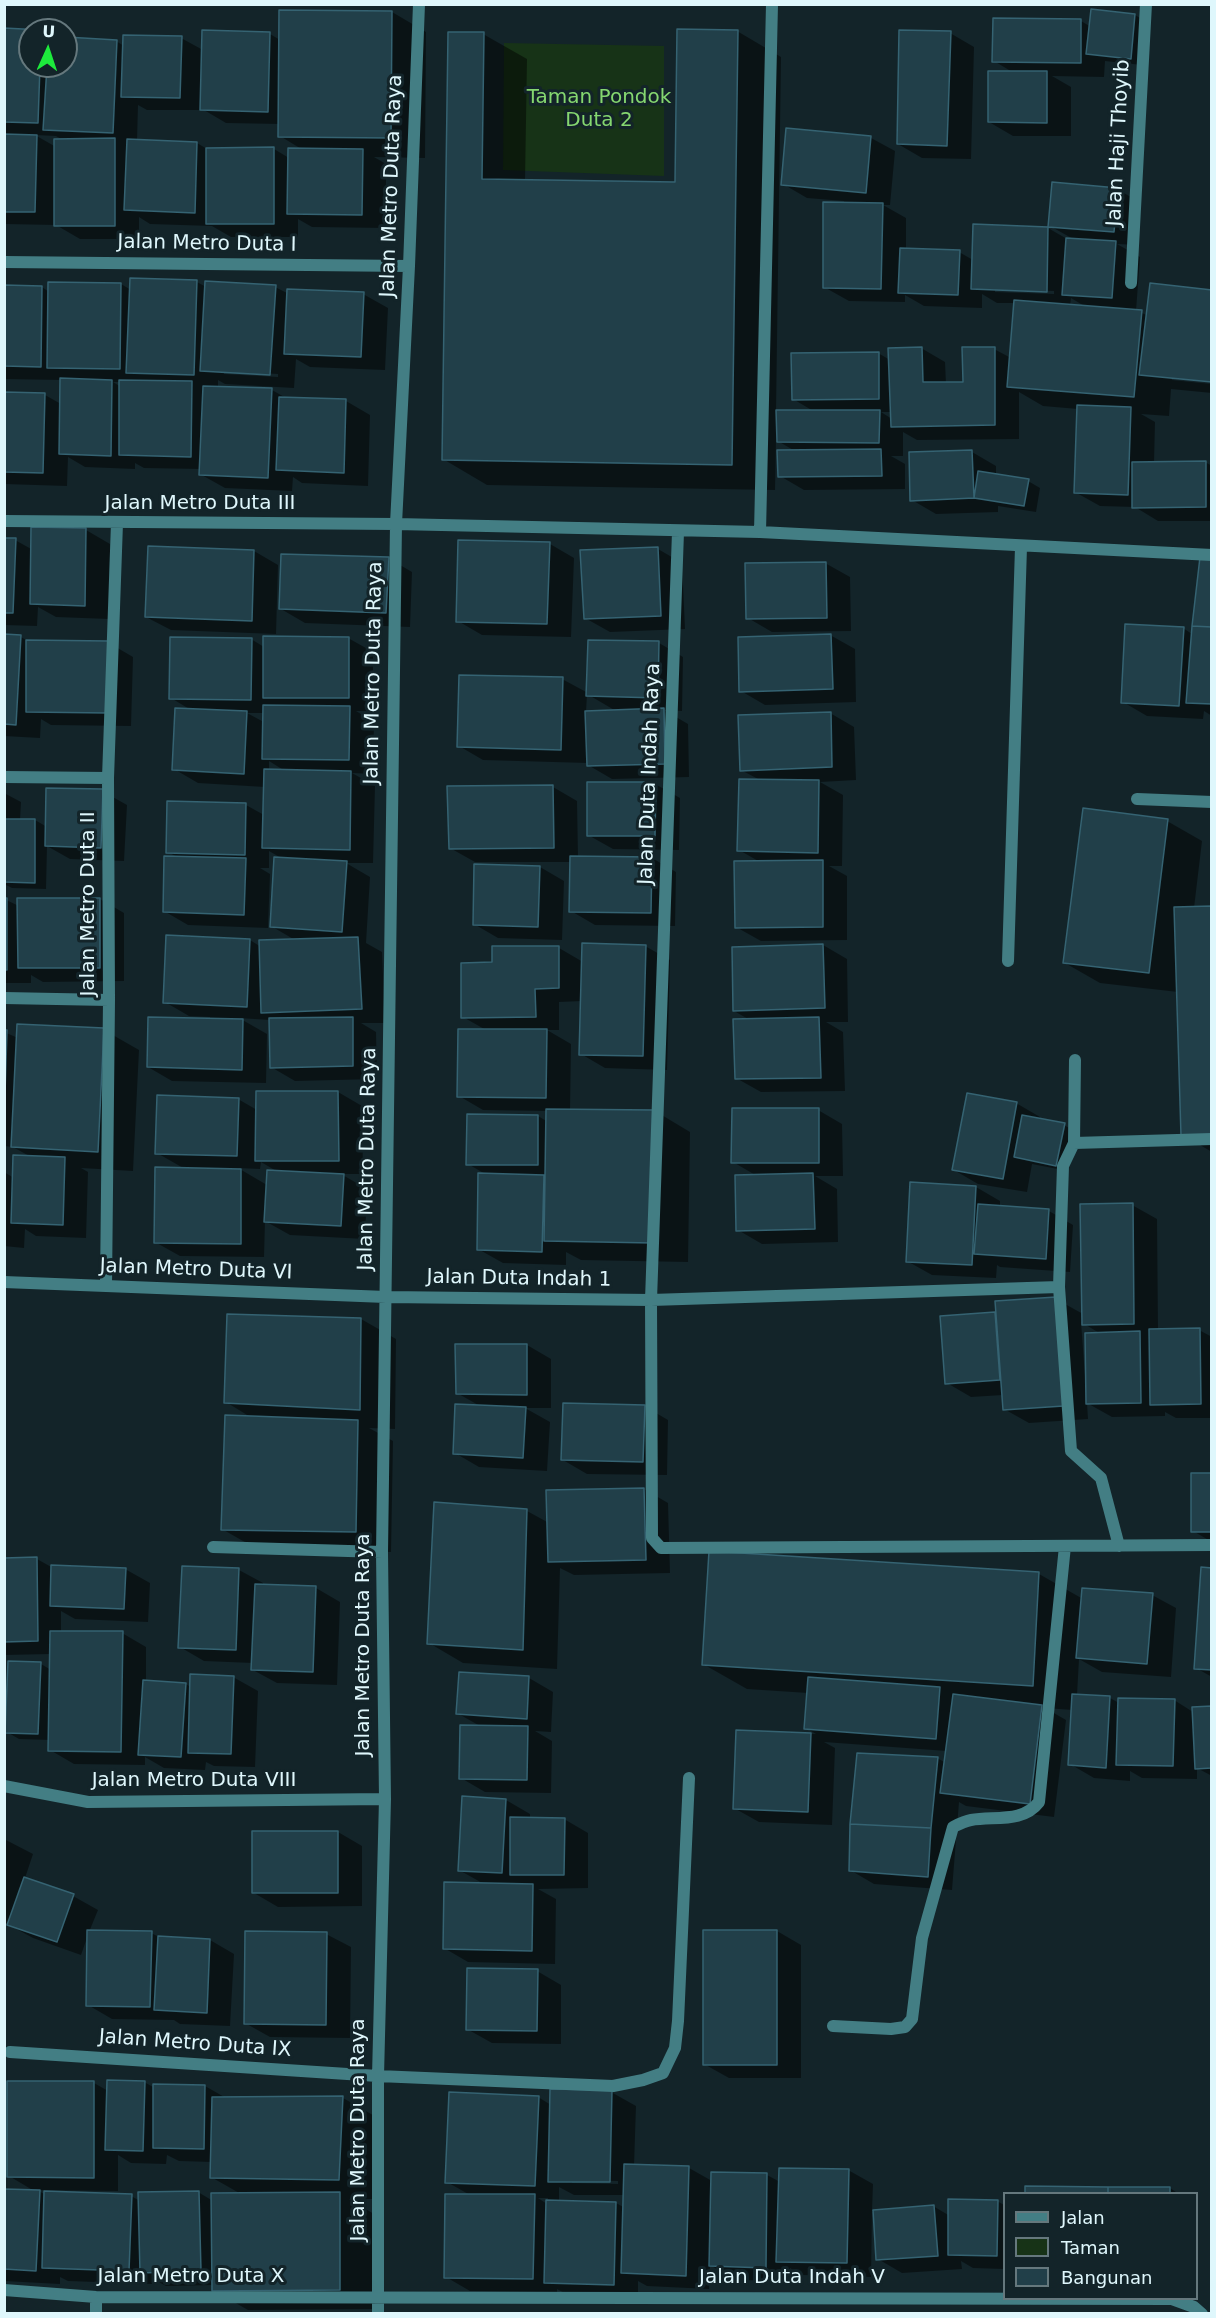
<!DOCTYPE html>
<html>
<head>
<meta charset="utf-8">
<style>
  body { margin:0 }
  #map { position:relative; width:1216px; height:2318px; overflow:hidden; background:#132429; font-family:"DejaVu Sans",sans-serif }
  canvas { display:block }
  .frame { position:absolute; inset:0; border:6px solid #dff7fc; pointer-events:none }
  .legend { position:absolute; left:1003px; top:2192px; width:195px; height:108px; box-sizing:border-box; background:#132429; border:2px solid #65787d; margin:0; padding:8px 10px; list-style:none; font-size:18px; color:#dff7fc }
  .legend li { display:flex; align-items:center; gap:12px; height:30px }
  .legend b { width:30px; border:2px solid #65787d }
  .north { position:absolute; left:18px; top:18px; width:60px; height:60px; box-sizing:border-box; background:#132429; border:2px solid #65787d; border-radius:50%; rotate:3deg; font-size:16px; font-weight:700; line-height:24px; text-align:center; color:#dff7fc }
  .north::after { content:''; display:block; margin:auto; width:21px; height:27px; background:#1dea3c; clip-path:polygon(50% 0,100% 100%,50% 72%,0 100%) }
</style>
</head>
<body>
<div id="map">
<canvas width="1216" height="2318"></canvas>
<div class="frame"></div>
<ul class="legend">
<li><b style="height:8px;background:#437e84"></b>Jalan</li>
<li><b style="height:16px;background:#173317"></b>Taman</li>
<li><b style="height:16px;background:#213f49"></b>Bangunan</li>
</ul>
<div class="north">U</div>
</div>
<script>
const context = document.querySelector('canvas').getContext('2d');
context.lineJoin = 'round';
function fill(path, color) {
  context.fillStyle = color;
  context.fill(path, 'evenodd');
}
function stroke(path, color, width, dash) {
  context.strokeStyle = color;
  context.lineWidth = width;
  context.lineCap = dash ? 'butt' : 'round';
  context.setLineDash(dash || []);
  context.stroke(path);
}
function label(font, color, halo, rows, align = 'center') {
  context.font = font + ' "DejaVu Sans",sans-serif';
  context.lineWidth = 6;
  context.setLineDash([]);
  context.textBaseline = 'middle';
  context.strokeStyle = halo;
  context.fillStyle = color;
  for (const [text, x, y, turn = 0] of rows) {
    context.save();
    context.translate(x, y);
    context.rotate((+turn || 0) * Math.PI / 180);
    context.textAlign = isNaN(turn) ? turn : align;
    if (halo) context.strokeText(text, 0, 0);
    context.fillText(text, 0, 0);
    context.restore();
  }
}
const green = new Path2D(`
  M504 43 664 46V176L503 170Z`);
const shadow = new Path2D(`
  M392 12 426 32 425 158 374 157 386 164V228L312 227 298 219V237H231L212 226 150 224 139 217V239H80L56 225 4 224V30L30 31V66H66V39L116 41 124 46 181 38 203 50 270 34 280 40ZM138 105 147 110H204L226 123 280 124V136L303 150 289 158 274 149H207L197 143 137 141ZM35 135 56 136 63 140 56 147Z
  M1135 15 1147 22 1142 65 1105 61 1104 77 1052 76 1071 87V136H1013L989 122 1014 73 994 61 1081 21 1091 27Z
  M737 31 781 57 776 412H815L793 399 878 353 890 360 921 348 945 362 946 384H965L994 349 1011 358 1015 303H997L982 294V308L924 306 905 295V302L849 301 824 287 844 201 807 198 783 184 871 138 895 151 890 205H883L906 218V250L959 252 973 260 974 226 1048 228 1074 243 1075 240 1050 226 1117 189 1141 203 1138 245 1117 244 1140 257 1136 311 1147 315 1172 380 1212 384V393L1171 389 1169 416 1141 414 1155 422 1154 463 1205 462 1212 466V521H1158L1135 507 1100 506 1075 492 1078 409 1043 406 1019 392V439L917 440 903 432V456H891L905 464V489L804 490 780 476 795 451 776 440 775 490 487 485 443 459 483 34 527 59 525 181 677 183ZM995 289 1054 291V294L995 292ZM1071 298 1086 307 1070 306ZM881 412H892V419Z
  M950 33 974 47 971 159 922 158 898 144Z
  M197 282 206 287H275L289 294H363L388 308 385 370 310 367 296 359 294 388 225 384 218 380V388L272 390 286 398 346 401 370 415 368 486 302 483 293 477 292 491 225 488 200 474 201 469 144 468 135 463V469L85 467 68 457 67 486 4 484V393L45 395 61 404 62 380 4 379V286L42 287 49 292 50 284H121L131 290ZM224 371 278 374V377L224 374ZM113 382H121V387Z
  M972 452 996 466V476L1028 481 1040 488 1036 512 998 506V512L936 514 912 500Z
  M33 529 86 530 110 544 109 619 56 617 38 607 37 626 4 625V539L15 540 33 550Z
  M550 544 574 558 571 637 482 635 458 621Z
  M658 549 682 563 685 629 610 632 585 618Z
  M254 551 278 565 276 634 171 630 146 617Z
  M388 558 412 572 410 627 305 623 281 609Z
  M1212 559V716L1204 711 1203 719 1147 716 1123 702 1183 628 1192 634Z
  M825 563 850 577 851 631 772 632 748 618Z
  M830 635 855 649 856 702 765 705 741 691Z
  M4 636 21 637 29 642 109 643 133 657 131 726 51 725 41 719 40 738 4 736Z
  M348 638 373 652V711H356L374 722 373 774 352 773 375 786 373 863H346L370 877 366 943 382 952 385 1023H361L376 1032 377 1079 295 1081 271 1067 270 1020 239 1018 267 1034 266 1083 172 1081 148 1067 210 1020V1017L189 1016 165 1002 250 940 261 947 295 940 271 926 283 859 269 851V868H260L270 874 268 928 188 925 164 911 177 857 168 852 246 805 264 815 265 787 198 783 174 769 191 710 171 698 251 639 264 647ZM247 713H264V722L260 720ZM269 761 285 771 269 770Z
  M659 643 683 657 682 711 664 710 688 724 689 777 612 779 588 765V763L483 760 459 746 562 679 588 693ZM587 694 616 711 586 712Z
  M830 713 854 727 856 780 820 782 843 795 842 866H829L847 876V940L761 941 736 927 760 862 739 850 760 780 741 770Z
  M655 784 680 798 679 850 613 849 588 835Z
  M553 787 577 801 578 857 652 858 676 872 675 926 595 925 571 911V862H475L450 848Z
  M102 791 127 805 124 861 70 859 47 846 46 889 12 888 4 884V793L21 802 20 820H35L47 827Z
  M1167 821 1202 841 1194 908 1212 907V1152L1183 1135 1178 992 1100 983 1065 963Z
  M540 867 564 881 562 940 498 938 474 924Z
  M4 899 19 906 100 899 124 913V981L43 982 31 975V983H4Z
  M823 945 847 959 848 1022H826L843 1032 845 1091 761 1092 736 1078 750 1020 734 1011Z
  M645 946 670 960 667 1070 605 1068 581 1054 582 1001 559 1002V1030H547L571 1044 570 1111H655L690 1132 688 1262 581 1260 566 1252V1265L503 1263 478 1249 487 1175 468 1164 538 1116 548 1122V1111L483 1110 459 1096 486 1030 463 1017 493 963 559 948 583 962Z
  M104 1030 139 1050 133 1171 81 1168 88 1172 86 1238 36 1236 25 1229 24 1248 4 1246V1172L14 1178 31 1157 13 1147 4 1146V1032L18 1038Z
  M257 1092H338L362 1106 363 1174H341L367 1189 365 1239 290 1235 265 1221 264 1257 180 1256 155 1242 185 1169 157 1153 238 1099 257 1110ZM261 1162 278 1172 267 1185 238 1168 260 1169Z
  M1016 1103 1040 1117V1120L1064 1125 1076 1132 1068 1171 1032 1164 1027 1192 978 1184 954 1170Z
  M818 1110 842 1124 843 1176H815L837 1189 838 1242 762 1244 738 1230 757 1176 733 1162Z
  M976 1187 1000 1201V1207L1049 1211 1073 1225 1070 1272 1000 1267 997 1265 996 1278 932 1275 907 1261Z
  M1132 1205 1157 1219 1158 1330H1199L1212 1337V1418H1176L1165 1412V1416L1112 1417 1087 1403 1088 1419 1029 1423 1004 1409 1003 1395 971 1397 947 1383 994 1314 998 1316 1056 1299 1083 1314ZM1081 1322 1101 1334 1087 1376H1085Z
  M361 1319 396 1339 395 1429 369 1428 393 1441 391 1552 257 1549 222 1529 252 1418 226 1402Z
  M527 1345 551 1359V1408H525L550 1422 547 1471 479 1467 455 1453 480 1406 457 1393Z
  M644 1406 668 1420 667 1475 587 1474 563 1460Z
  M1212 1474V1542L1193 1531Z
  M644 1489 668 1503 670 1573 574 1575 560 1568 557 1669 463 1663 429 1643 527 1511 549 1523Z
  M711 1552 1039 1574 1083 1599 1152 1595 1176 1608 1171 1677 1102 1672 1079 1659 1077 1695 1110 1698 1119 1703 1174 1700 1193 1712 1212 1707V1776L1197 1768V1779L1142 1778 1130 1771V1781L1094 1778 1070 1764 1073 1710 1045 1708 1066 1720 1054 1817 966 1806 959 1802 952 1890 874 1884 850 1870 937 1758 946 1763 947 1751 824 1742 835 1748 832 1825 759 1822 734 1808 738 1732 816 1734 806 1728 808 1693 747 1689 703 1664Z
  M4 1559H37L53 1568 125 1569 150 1583 148 1622 75 1619 61 1611V1632L122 1633 146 1647V1682L186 1684 192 1688 233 1677 258 1691 255 1767 214 1766 206 1762 205 1770 164 1768 145 1757V1765L74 1764 50 1750V1740L19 1739 7 1732 41 1664 51 1670V1654L4 1655Z
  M1212 1569V1677L1196 1668Z
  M239 1570 263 1583V1586L316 1588 340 1602 337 1685 277 1683 253 1670V1663L204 1661 180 1647Z
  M529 1678 553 1692 551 1732 535 1731 552 1741 551 1793 485 1792 461 1778 480 1726 457 1713Z
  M463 1798 506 1800 530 1814V1819H564L588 1833V1888L538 1889 556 1899 555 1964 468 1962 444 1948 484 1884 459 1870Z
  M338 1832 362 1846V1906L278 1907 254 1893Z
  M4 1839 33 1854 25 1878 73 1896 98 1910 89 1932 151 1933 159 1937 210 1940 234 1954 230 2026 180 2024 174 2020 112 2019 88 2005V1935L81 1955 33 1938 4 1922Z
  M777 1931 801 1945V2078H729L704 2064Z
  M326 1934 351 1947 350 2038 270 2037 245 2023Z
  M537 1971 561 1985V2044L492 2043 467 2029Z
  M144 2082 155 2088 205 2086 226 2098H343L378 2118 374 2199H349L374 2214 375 2309 248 2310 213 2290V2285L166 2286 153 2279V2284L68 2281 60 2277V2284L4 2281V2190L36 2192 9 2176 94 2083 108 2091ZM118 2155 131 2163 166 2164 167 2155 179 2161 212 2162 211 2177 241 2194 213 2201 198 2192 140 2201 131 2196 46 2195 37 2190 118 2191Z
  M611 2092 636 2106 634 2166 689 2168 712 2181V2174L767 2175 780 2182 848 2170 873 2184 872 2211 933 2206 950 2216 997 2201 1004 2205V2269L973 2268 961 2261 962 2269 902 2273 878 2259 874 2212H872L871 2277 802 2275 790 2268 789 2281 735 2280 710 2265 709 2289 647 2286 638 2281V2298L570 2296 557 2289V2292L470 2291 446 2277 470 2195 447 2182 538 2097 551 2105ZM572 2180 618 2181V2184L572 2183ZM559 2187 574 2195H625V2208L616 2203 559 2202ZM538 2198H548L547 2204Z
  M1027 2188H1170L1179 2194H1027Z`);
const building = new Path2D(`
  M1091 9 1135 14 1131 59 1086 54Z
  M279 10 392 11 391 138 278 137Z
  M993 18 1081 19V63L992 62Z
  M4 28 42 30H30V66H40L38 123 4 122Z
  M677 29 738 30 732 465 442 460 448 32H484L482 179 675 182Z
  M202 30 270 32 268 112 200 110Z
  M899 30 951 31 947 146 897 144Z
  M123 35 182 36 180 98 121 97Z
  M66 37 117 40 113 133 43 130 47 66H66Z
  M988 71H1047V123L988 122Z
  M786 128 871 136 866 193 781 185Z
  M4 134 37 135 35 212H4Z
  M115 138V226H54V139Z
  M127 139 197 142 195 213 124 210Z
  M274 147V224H206V148Z
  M288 148 363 149 362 215 287 214Z
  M1052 182 1118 188 1114 232 1048 227Z
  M823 202 883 203 881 289 823 288Z
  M973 224 1048 227 1047 292 971 289Z
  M1066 238 1116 241 1112 298 1062 295Z
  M900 248 960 250 958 295 898 293Z
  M130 278 197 280 194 375 126 373Z
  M205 281 276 285 270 375 200 371Z
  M48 282 121 283 120 369 47 368Z
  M1150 283 1212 290V382L1139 375Z
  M4 285 42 286 41 367 4 366Z
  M287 289 364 292 361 357 284 354Z
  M1014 300 1142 310 1134 397 1007 387Z
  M922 347 923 382H963L962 347H995V425L891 427 888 348Z
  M879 352V399L792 400 791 353Z
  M60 378 112 380 111 456 59 454Z
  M119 380 192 381 191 457 119 455Z
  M203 386 272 388 268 478 199 475Z
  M4 392 45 393 43 473 4 472Z
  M279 397 346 399 344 473 276 470Z
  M1077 405 1131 407 1128 495 1074 493Z
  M776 410H880L879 443 777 442Z
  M881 449 882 476 778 477 777 450Z
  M972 450 974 498 910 501 909 452Z
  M1206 461V507L1132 508V462Z
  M978 471 1029 479 1024 506 974 498Z
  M31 527 86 528 85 606 30 604Z
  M4 538H16L13 613H4Z
  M458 540 550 542 547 624 456 622Z
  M148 546 254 550 252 621 145 617Z
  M658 547 661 616 584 619 580 550Z
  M281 554 389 557 386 613 279 609Z
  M1200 557H1212V627L1192 626Z
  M826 562 827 618 746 619 745 563Z
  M1125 624 1184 627 1179 706 1121 703Z
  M1192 626 1212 627V704L1186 703Z
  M4 634 21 635 16 725 4 724Z
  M831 634 833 689 739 692 738 637Z
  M263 636 349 637V698H263Z
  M170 637 252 638 251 700 169 699Z
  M26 640 109 641 108 713 26 712Z
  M588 640 659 641 658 698 586 696Z
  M459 675 563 677 561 750 457 747Z
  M263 705 350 706 349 760 262 759Z
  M175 708 247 711 244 774 172 770Z
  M664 708 665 764 587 766 585 711Z
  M831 712 832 767 740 771 738 715Z
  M264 769 351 771 350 850 262 848Z
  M739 779 819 780 818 853 737 851Z
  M587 782H656L655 836H587Z
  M553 785 554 848 449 849 447 786Z
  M46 788 103 789 101 848 45 846Z
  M167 801 246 803 245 855 166 853Z
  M1083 808 1168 819 1149 973 1063 963Z
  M4 819H35V883L4 882Z
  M164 856 246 858 244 915 163 912Z
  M570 856 652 857 651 913 569 912Z
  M274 857 347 861 342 932 270 927Z
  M823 860V927L735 928 734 861Z
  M474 864 540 866 538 927 473 925Z
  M4 898H7V970H4Z
  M17 898H100V968H18Z
  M1212 906V1136H1181L1174 907Z
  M166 935 250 939 247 1007 163 1003Z
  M358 937 362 1009 261 1013 259 940Z
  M582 943 646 945 643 1056 579 1055Z
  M823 944 825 1008 733 1011 732 947Z
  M492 946H559V988L535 989 536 1017 461 1018V963L492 962Z
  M148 1017 243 1019 242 1070 147 1067Z
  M353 1017V1066L270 1068 269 1018Z
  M819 1017 821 1078 735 1079 733 1019Z
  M17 1024 104 1028 98 1152 11 1147Z
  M458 1029H547L546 1098 457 1097Z
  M4 1030H7L4 1126Z
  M256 1091H338L339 1161H255Z
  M967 1093 1017 1102 1003 1179 952 1170Z
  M157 1095 239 1098 237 1156 155 1154Z
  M732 1108H819V1163H731Z
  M546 1109 655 1110 653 1243 544 1241Z
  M467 1114 538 1115V1165H466Z
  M1022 1115 1065 1123 1056 1166 1014 1157Z
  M13 1155 65 1157 63 1225 11 1223Z
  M155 1167 241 1169V1244L154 1243Z
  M267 1170 344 1174 341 1226 264 1222Z
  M478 1173 544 1175 542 1252 477 1250Z
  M813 1173 815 1229 736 1231 735 1175Z
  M910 1182 976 1186 972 1265 906 1262Z
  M1133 1203 1134 1324 1082 1325 1080 1204Z
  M978 1204 1049 1209 1046 1259 974 1254Z
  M1056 1297 1064 1406 1003 1410 995 1301Z
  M995 1312 1000 1380 945 1384 940 1316Z
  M227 1314 361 1318 360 1410 224 1403Z
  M1200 1328 1201 1404 1150 1405 1149 1329Z
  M1140 1331 1141 1403 1086 1404 1085 1333Z
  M455 1344H527V1395L456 1394Z
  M563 1403 645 1405 643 1462 561 1460Z
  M455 1404 526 1407 523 1458 453 1454Z
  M225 1415 358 1420 356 1532 221 1530Z
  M1191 1473H1212V1532H1191Z
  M644 1488 646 1560 548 1562 546 1490Z
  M434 1502 527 1509 523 1650 427 1644Z
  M709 1551 1039 1572 1033 1686 702 1665Z
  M37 1557 38 1641 4 1642V1558Z
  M51 1565 126 1568 124 1609 50 1606Z
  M182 1566 239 1568 236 1650 178 1648Z
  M1201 1567 1212 1568V1670L1194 1669Z
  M255 1584 316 1586 313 1672 251 1670Z
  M1082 1588 1153 1593 1147 1664 1076 1658Z
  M50 1631H123L121 1752 48 1751Z
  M8 1661 41 1662 38 1734 5 1733Z
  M459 1672 529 1676 527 1719 456 1714Z
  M190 1674 234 1676 231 1754 188 1753Z
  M808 1677 940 1687 936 1739 804 1729Z
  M143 1680 186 1683 181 1757 138 1755Z
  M953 1694 1042 1705 1030 1804 940 1793Z
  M1072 1694 1110 1696 1106 1768 1068 1765Z
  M1118 1698 1175 1699 1173 1766 1116 1765Z
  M1212 1706V1768L1195 1769 1192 1707Z
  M460 1725 528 1726 527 1780 459 1779Z
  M736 1730 811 1733 808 1812 733 1809Z
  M857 1753 938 1757 931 1828 850 1824Z
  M462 1796 506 1799 502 1873 458 1871Z
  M510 1817 565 1818 564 1875H510Z
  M850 1824 931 1828 928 1877 849 1871Z
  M252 1831H338V1893H252Z
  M24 1877 74 1894 57 1942 7 1925Z
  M444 1882 533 1884 532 1951 443 1949Z
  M87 1930 152 1931 150 2007 86 2006Z
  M703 1930H777V2065H703Z
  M245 1931 327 1932 326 2025 244 2024Z
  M158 1936 210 1939 207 2013 154 2010Z
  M467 1968 538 1969 537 2031 466 2030Z
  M107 2080 145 2081 143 2151 105 2150Z
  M7 2081H94V2178L7 2177Z
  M153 2084 205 2085 204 2149 153 2148Z
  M550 2089 612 2090 610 2182H548Z
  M449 2092 539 2096 535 2186 445 2183Z
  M343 2096 339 2180 210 2178 212 2097Z
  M624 2164 689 2166 686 2276 621 2273Z
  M779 2168 849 2169 847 2263 776 2262Z
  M711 2172 767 2173 766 2268 709 2266Z
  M1025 2186 1108 2187V2194H1025Z
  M1108 2187H1170V2194H1108Z
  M4 2189 40 2190 36 2271 4 2269Z
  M44 2191 132 2194 129 2271 42 2268Z
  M199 2191 201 2271 140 2273 138 2192Z
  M340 2192V2290L212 2291 211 2193Z
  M445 2194H535L533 2279 444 2278Z
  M948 2199 998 2200 997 2256 948 2255Z
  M546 2200 616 2202 614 2285 544 2283Z
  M934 2205 938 2256 876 2260 873 2210Z`);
const minor = new Path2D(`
  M4 262 409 266
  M1131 283 1146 4
  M4 521 396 524 760 532 1212 555
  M678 532 651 1300 652 1538 661 1548 1212 1545
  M760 532 772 4
  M4 777 108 778
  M1137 799 1212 802
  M1008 961 1021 547
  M4 998 109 1000
  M1074 1143 1212 1139
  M4 1282 386 1297 651 1300 1059 1287 1063 1166 1074 1143 1075 1060
  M106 1286 109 1000 108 778 117 523
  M1059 1287 1071 1451 1101 1478 1119 1546
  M213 1547 382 1552
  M4 1786 88 1802 385 1799
  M833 2026 891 2029 905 2027 912 2019 922 1938 953 1827C959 1824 965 1821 971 1820 995 1816 1023 1823 1039 1802L1065 1546
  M10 2052 378 2076 613 2086 643 2080 663 2073 675 2048 678 2021 689 1778
  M4 2290 96 2297 1172 2299 1194 2307 1202 2314
  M96 2314V2297
  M378 2314V2076L385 1799 382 1552 396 524 409 266 419 4`);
const parkNames = [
  ["Taman Pondok",599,98],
  ["Duta 2",599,121]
];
const streetNames = [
  ["Jalan Haji Thoyib",1119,143,-87],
  ["Jalan Metro Duta Raya",392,186,-88],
  ["Jalan Metro Duta I",207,244,1],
  ["Jalan Metro Duta III",200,504],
  ["Jalan Metro Duta Raya",374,673,-89],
  ["Jalan Duta Indah Raya",650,774,-88],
  ["Jalan Metro Duta II",89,904,-90],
  ["Jalan Metro Duta Raya",368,1159,-89],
  ["Jalan Metro Duta VI",196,1270,2],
  ["Jalan Duta Indah 1",519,1279,1],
  ["Jalan Metro Duta Raya",364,1645,-90],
  ["Jalan Metro Duta VIII",194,1781],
  ["Jalan Metro Duta IX",195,2044,4],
  ["Jalan Metro Duta Raya",359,2130,-90],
  ["Jalan Metro Duta X",191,2277],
  ["Jalan Duta Indah V",792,2278]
];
fill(green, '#173317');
fill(shadow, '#0007');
fill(building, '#213f49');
stroke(building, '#356372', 1.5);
stroke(minor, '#437e84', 12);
label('20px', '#85d770', '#132429', parkNames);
label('20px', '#dff7fc', '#132429', streetNames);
</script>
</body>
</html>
